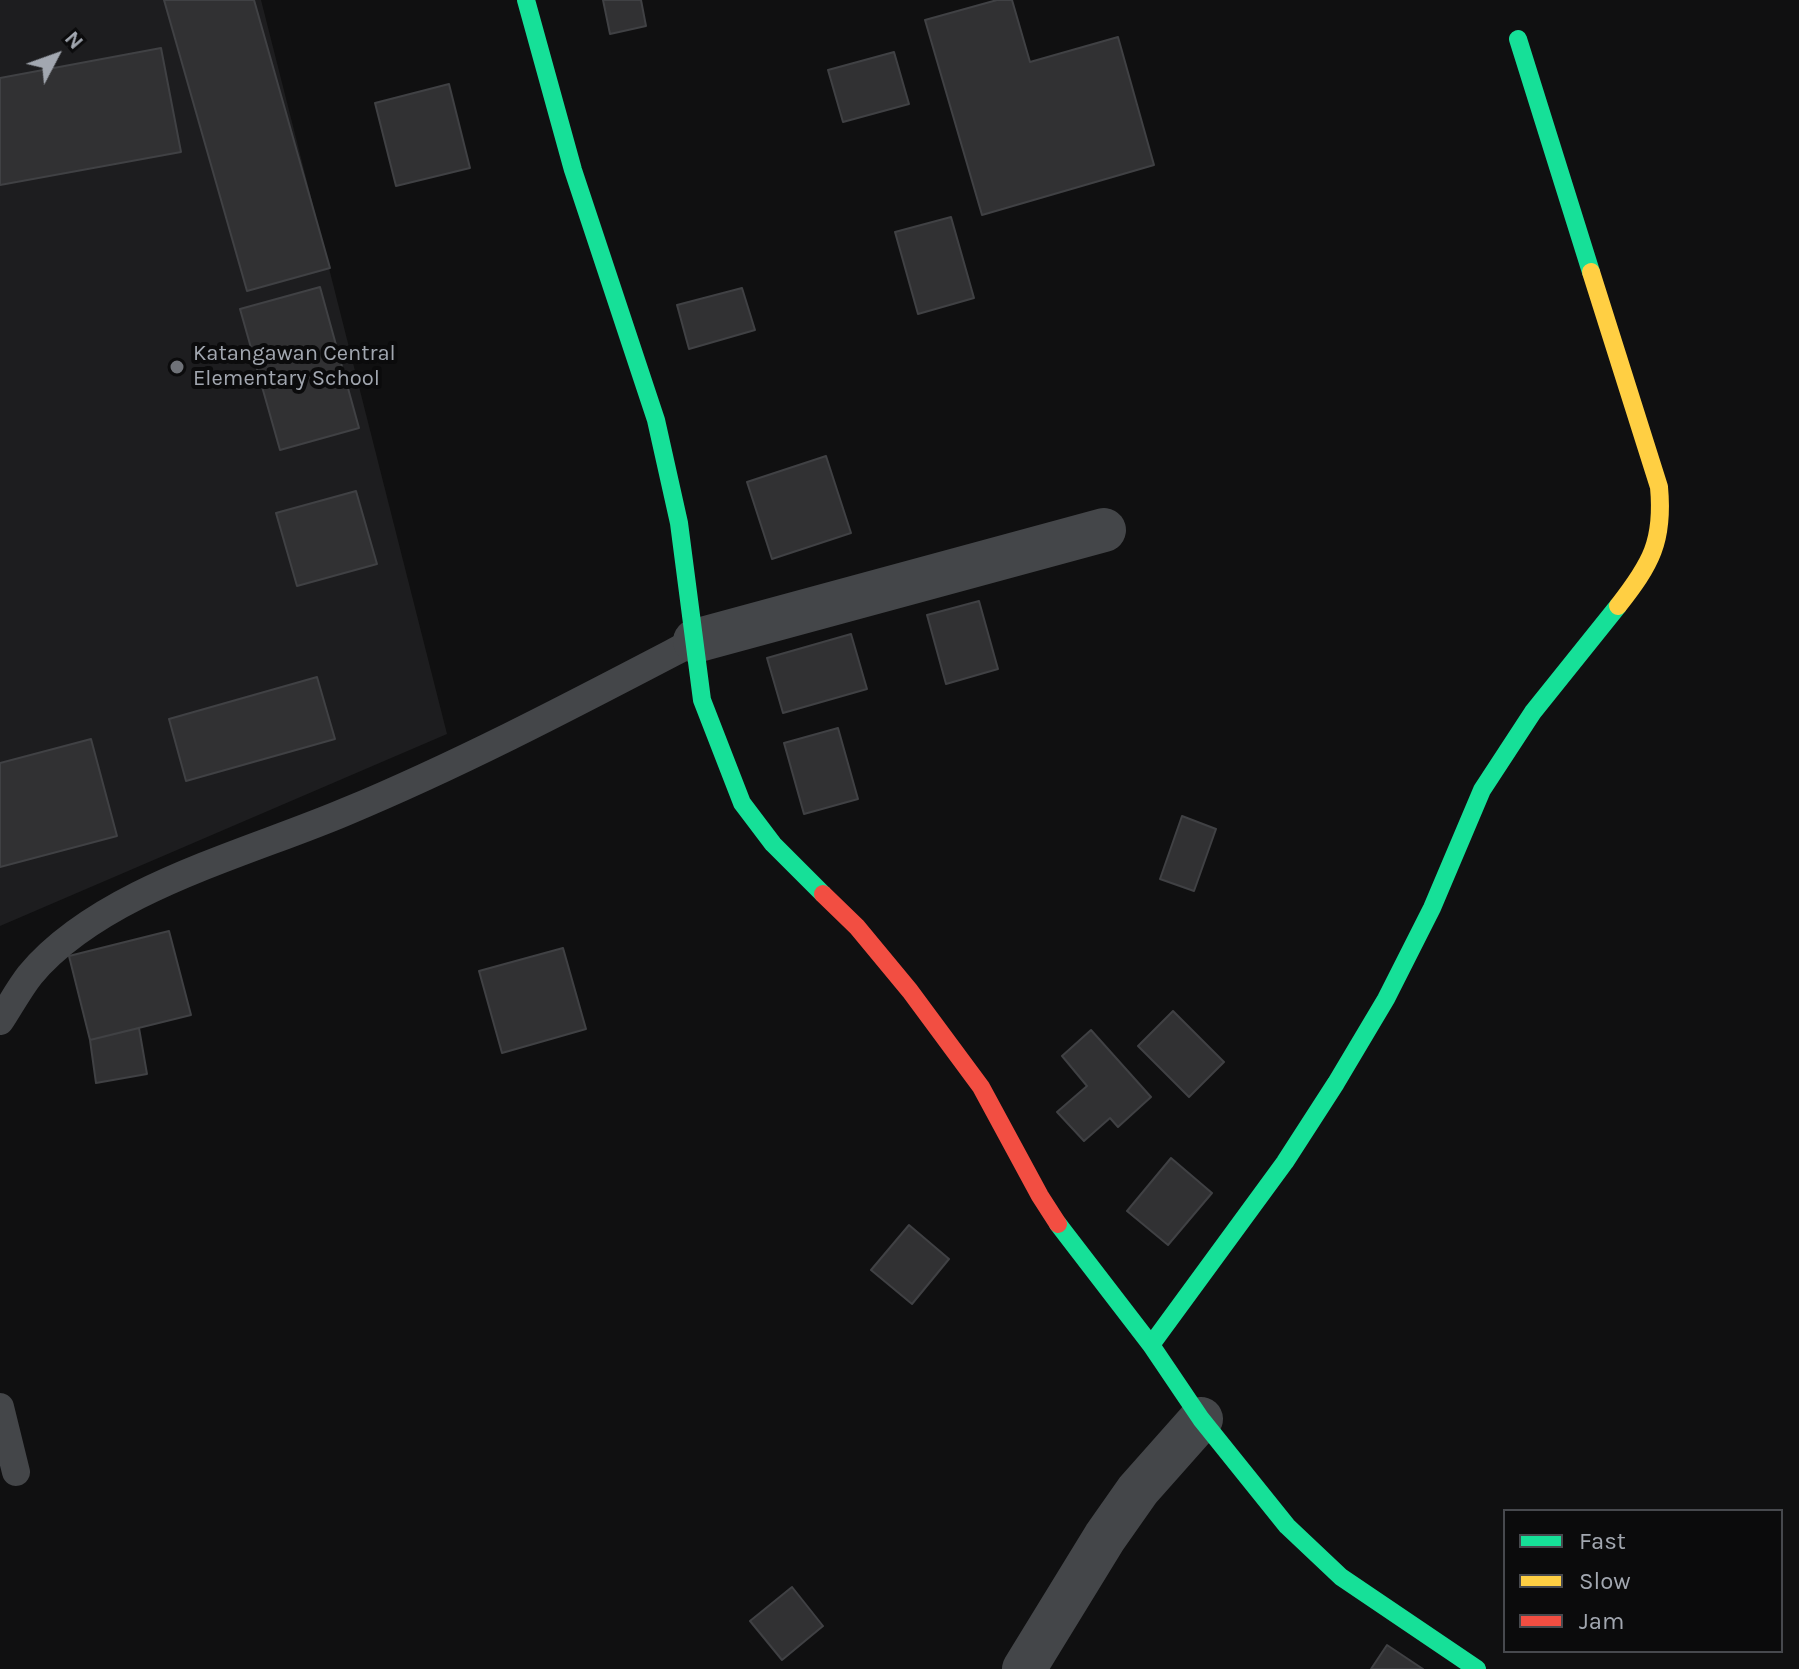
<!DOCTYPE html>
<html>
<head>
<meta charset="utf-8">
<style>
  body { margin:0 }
  #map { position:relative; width:1799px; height:1669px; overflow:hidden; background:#101011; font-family:Karla,sans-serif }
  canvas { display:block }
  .legend { position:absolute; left:1503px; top:1509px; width:280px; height:144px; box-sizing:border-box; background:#0b0b0c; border:2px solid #47494e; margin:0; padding:10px 14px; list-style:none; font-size:24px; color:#a2a7b0 }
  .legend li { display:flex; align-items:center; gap:16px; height:40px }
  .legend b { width:40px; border:2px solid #47494e }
  .north { position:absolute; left:16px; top:16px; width:80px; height:80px; -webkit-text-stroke:6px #0b0b0c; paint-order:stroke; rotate:49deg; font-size:22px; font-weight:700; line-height:32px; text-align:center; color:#a2a7b0 }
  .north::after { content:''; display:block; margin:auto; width:28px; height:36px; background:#a2a7b0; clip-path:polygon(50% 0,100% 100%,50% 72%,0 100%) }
</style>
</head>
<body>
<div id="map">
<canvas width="1799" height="1669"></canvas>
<ul class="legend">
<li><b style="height:10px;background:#16e098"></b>Fast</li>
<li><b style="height:10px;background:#ffcf43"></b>Slow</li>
<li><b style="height:10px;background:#f24e42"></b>Jam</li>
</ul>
<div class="north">N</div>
</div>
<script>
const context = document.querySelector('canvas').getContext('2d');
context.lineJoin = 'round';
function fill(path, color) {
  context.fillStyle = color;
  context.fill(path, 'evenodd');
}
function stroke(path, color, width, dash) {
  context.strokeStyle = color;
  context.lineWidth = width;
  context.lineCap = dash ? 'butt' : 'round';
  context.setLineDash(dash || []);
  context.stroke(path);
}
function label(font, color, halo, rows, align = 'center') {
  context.font = font + ' Karla,sans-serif';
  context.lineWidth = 8;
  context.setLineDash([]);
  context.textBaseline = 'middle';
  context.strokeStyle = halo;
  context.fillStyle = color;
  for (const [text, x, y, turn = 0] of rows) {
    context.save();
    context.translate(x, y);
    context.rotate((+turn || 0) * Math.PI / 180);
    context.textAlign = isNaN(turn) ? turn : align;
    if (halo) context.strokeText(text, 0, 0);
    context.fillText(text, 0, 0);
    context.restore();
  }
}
const built = new Path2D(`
  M0 0H261L447 734 0 926Z`);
const building = new Path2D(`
  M164 0H254L330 268 247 291Z
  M603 0H641L646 26 610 34Z
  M997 0H1012L1030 62 1118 37 1154 165 982 215 925 20Z
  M161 48 181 152 0 185V78Z
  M894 52 909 104 843 122 828 70Z
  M449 84 470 168 396 186 375 103Z
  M951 217 974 298 918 314 895 232Z
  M320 287 359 428 280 450 240 309Z
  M742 288 755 330 689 349 677 305Z
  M826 456 851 533 772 559 747 482Z
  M356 491 377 564 297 586 276 513Z
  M979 601 998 669 946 684 927 615Z
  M851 634 867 689 783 713 767 658Z
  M317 677 335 739 186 781 169 719Z
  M838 728 858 799 804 814 784 743Z
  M91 739 117 836 0 867V763Z
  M1182 816 1216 829 1194 891 1160 879Z
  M169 931 191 1015 90 1040 69 956Z
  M563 948 586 1029 502 1053 479 971Z
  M1173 1011 1224 1062 1189 1097 1138 1046Z
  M139 1028 147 1074 96 1083 90 1040Z
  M1091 1030 1151 1097 1118 1127 1110 1118 1084 1141 1057 1112 1087 1086 1062 1056Z
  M1171 1158 1212 1193 1168 1245 1127 1211Z
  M909 1225 949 1259 912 1304 871 1270Z
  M792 1587 823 1626 782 1660 750 1621Z
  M1387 1645 1423 1669H1371Z`);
const lane = new Path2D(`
  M0 1021C10 1006 19 989 30 975 101 890 246 854 345 812 465 762 580 701 695 641
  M0 1407 16 1472`);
const street = new Path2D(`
  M695 641 1104 530
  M1024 1669 1105 1537 1138 1490 1201 1419`);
const fast = new Path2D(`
  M526 0 573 170 656 420 679 523 702 700 742 803 773 844 823 894
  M1518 39 1591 272
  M1058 1224 1151 1345 1201 1419 1287 1526 1341 1577 1477 1669
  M1151 1345 1285 1162 1336 1083 1386 999 1432 908 1482 790 1533 712 1618 606`);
const slow = new Path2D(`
  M1591 272 1659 487C1664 541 1651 564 1618 606`);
const jam = new Path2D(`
  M823 894 857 927 910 991 981 1087 1040 1196 1058 1224`);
const markers = [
  [177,367,8,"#6f7278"]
];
const poiNames = [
  ["Katangawan Central",193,354],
  ["Elementary School",193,379]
];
fill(built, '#1d1d1f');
fill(building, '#313133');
stroke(building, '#404144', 2);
stroke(lane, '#444649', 28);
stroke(street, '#444649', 44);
stroke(fast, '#16e098', 18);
stroke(slow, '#ffcf43', 18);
stroke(jam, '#f24e42', 18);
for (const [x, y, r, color] of markers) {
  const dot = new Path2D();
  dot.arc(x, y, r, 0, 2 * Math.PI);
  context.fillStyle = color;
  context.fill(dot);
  stroke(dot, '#0b0b0c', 3);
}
label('22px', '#a2a7b0', '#0b0b0c', poiNames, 'left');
</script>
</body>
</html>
